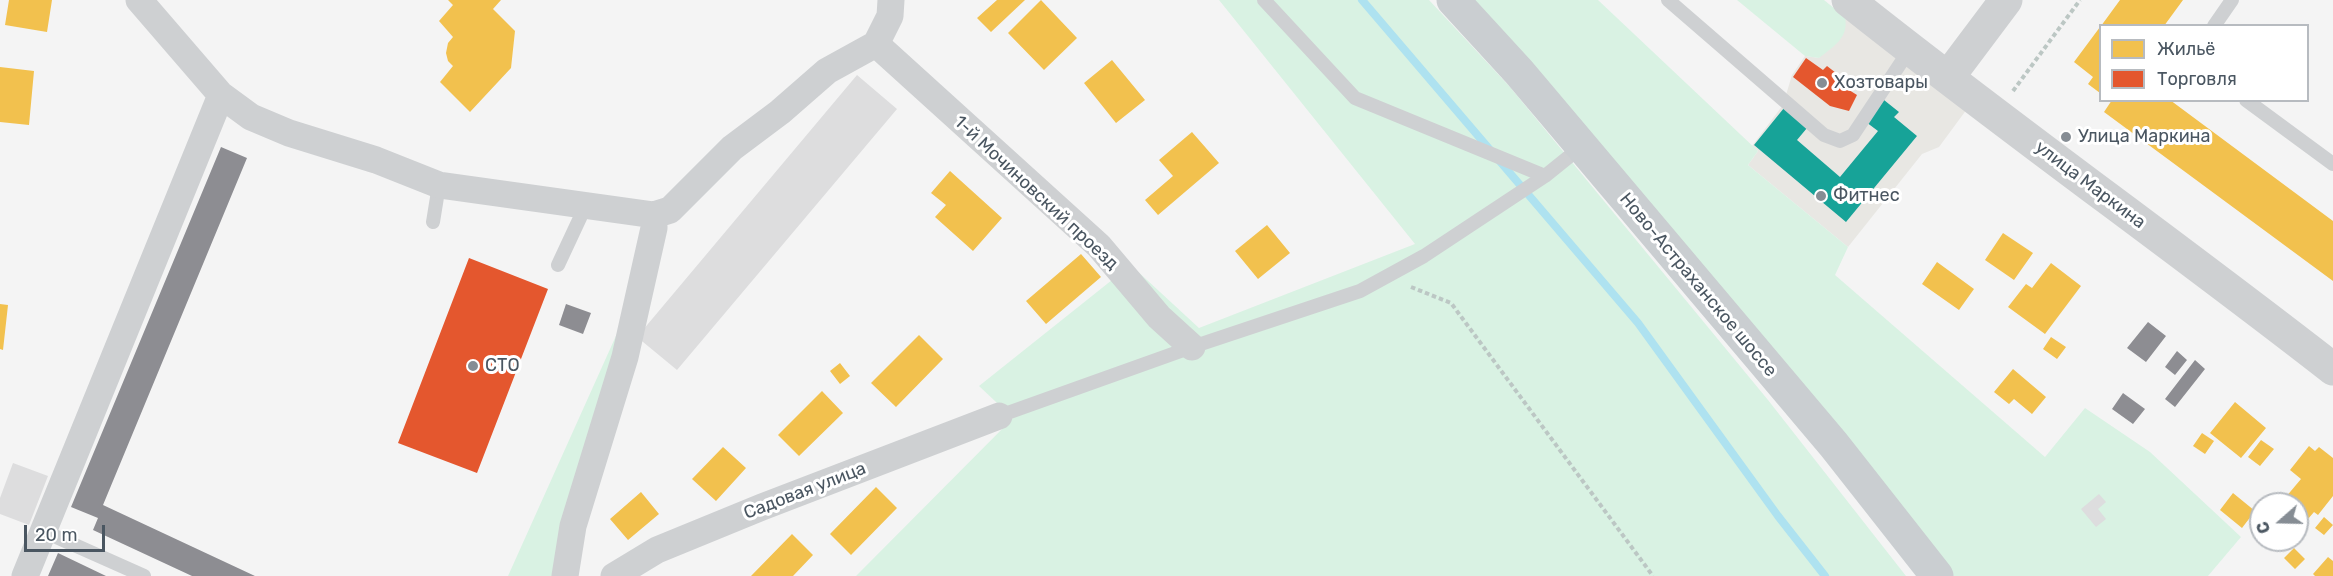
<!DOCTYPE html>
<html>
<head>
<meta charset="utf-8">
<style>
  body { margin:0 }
  #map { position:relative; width:2333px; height:576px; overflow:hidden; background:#f4f4f4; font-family:Rubik,sans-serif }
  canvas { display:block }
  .legend { position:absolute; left:2099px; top:24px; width:210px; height:78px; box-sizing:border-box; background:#fff; border:2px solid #b7bbc0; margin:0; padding:8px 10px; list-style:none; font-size:18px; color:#4a5661 }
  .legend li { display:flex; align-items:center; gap:12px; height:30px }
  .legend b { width:30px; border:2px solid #b7bbc0 }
  .north { position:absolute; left:2249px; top:492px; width:60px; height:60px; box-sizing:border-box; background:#fff; border:2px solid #b7bbc0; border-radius:50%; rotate:250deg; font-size:16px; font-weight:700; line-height:24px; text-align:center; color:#4a5661 }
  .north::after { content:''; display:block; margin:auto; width:21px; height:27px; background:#868d94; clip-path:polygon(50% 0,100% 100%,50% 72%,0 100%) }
  .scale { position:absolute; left:24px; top:525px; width:81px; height:27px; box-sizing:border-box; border:3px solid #4a5661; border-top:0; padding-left:8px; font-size:18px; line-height:21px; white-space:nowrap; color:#4a5661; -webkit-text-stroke:4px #fff; paint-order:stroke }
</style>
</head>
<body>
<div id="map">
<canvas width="2333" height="576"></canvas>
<ul class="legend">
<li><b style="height:16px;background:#f2c14e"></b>Жильё</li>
<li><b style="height:16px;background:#e4572e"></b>Торговля</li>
</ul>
<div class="north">С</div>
<div class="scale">20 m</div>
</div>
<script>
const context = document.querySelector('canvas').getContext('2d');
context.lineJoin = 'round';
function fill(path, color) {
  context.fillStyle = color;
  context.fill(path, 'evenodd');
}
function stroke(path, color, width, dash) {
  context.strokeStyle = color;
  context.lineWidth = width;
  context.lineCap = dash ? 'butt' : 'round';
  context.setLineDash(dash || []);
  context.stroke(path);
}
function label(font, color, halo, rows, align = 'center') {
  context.font = font + ' Rubik,sans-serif';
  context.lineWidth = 6;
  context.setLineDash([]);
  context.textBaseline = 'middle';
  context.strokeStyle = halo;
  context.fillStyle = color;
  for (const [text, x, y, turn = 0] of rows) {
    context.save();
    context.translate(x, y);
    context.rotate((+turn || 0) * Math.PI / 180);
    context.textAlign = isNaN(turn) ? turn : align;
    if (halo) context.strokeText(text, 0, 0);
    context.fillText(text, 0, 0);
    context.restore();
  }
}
const commercial = new Path2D(`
  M1845 17 1967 109 1939 147 1922 154 1848 247 1748 165 1758 151 1752 146 1783 105 1792 75 1805 56 1819 58Z`);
const green = new Path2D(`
  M1219 0H1429L1510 87 1768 400 1906 576H856L1013 418 979 386 1112 280 1134 268 1199 328 1415 244Z
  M1473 0H1598L1758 151 1748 165 1848 247 1835 275 2045 457 2085 408 2150 452 2241 537 2208 576H1953Z
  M1737 0H1824L1845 17C1849 38 1834 46 1819 58L1805 56Z
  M624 318 555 576H508Z`);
const homes = new Path2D(`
  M9 0H52L47 32 5 25Z
  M448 0H501L493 9 515 31 511 68 470 112 440 82 453 66 448 61 446 53 448 43 453 37 439 21 453 5Z
  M997 0H1025L991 32 977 18Z
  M1041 0 1077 38 1044 70 1008 33Z
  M2120 0H2183L2164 26H2101Z
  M2100 27V93L2088 84 2093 77 2074 62Z
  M1112 60 1145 100 1116 123 1084 83Z
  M0 67 34 71 29 125 0 122Z
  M2112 100H2170L2333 221V281L2104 112Z
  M1192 132 1219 163 1158 215 1145 200 1173 176 1159 160Z
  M950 171 1002 218 973 251 935 217 946 205 931 193Z
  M1267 225 1290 253 1258 279 1235 251Z
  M2003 233 2033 253 2014 280 1985 260Z
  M1081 254 1101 277 1046 324 1026 301Z
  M1937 262 1974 289 1959 310 1922 284Z
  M2051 263 2081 286 2045 334 2008 307 2026 284 2032 288Z
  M0 304 8 305 3 350 0 349Z
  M919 335 943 359 896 407 871 383Z
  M2051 337 2066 347 2057 359 2043 349Z
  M840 363 850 376 840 384 830 371Z
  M2013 369 2046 397 2032 414 2014 399 2009 404 1994 392Z
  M822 391 843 413 799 456 778 435Z
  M2235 402 2266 428 2241 458 2210 433Z
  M2202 433 2214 441 2205 454 2193 446Z
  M2261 440 2274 449 2260 466 2248 457Z
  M2309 446 2315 451 2319 447 2333 458V496L2318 515 2314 512 2301 527 2297 524V504H2280L2301 479 2290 470Z
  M723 447 746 468 716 501 692 479Z
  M876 487 897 508 851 555 830 534Z
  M641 492 659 514 628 540 610 519Z
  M2233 493 2255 511 2242 528 2220 510Z
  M2324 517 2333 525 2324 535 2315 528Z
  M792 534 813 555 793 576H751Z
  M2294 548 2305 559 2295 569 2284 558Z
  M2328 557 2333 561V576H2315L2313 574Z`);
const shops = new Path2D(`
  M1806 58 1823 70 1827 66 1845 80 1841 85 1857 95 1849 111 1830 106 1793 77Z
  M469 258 548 289 477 473 398 443Z`);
const public = new Path2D(`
  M1884 100 1899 112 1894 117 1917 136 1846 222 1754 145 1784 108 1807 128 1797 140 1840 177 1878 131 1866 122Z`);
const industry = new Path2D(`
  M221 147 247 158 103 505 255 576H192L93 530 98 518 71 507Z
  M566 304 591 313 583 334 559 325Z
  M2148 322 2166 336 2146 362 2127 348Z
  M2177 351 2187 360 2175 375 2165 367Z
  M2195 360 2205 369 2175 407 2165 399Z
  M2123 393 2145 409 2133 424 2112 409Z
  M58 553 106 576H48Z`);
const stream = new Path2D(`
  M1362 0 1638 323 1778 516 1825 576`);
const building = new Path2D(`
  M857 75 897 109 677 370 637 337Z
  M13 463 48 476 29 525 0 514V498Z
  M2099 494 2106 502 2098 509 2106 519 2096 527 2081 509Z`);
const path = new Path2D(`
  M2013 91 2080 0
  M1411 287 1451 303 1653 576`);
const service = new Path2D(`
  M1264 0 1355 98 1545 176
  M1668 0 1824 135 1840 141 1853 135 1910 49
  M2214 26 2232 0
  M2246 100 2333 164
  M433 222 439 185
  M558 265 586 205
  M999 416 1192 347 1360 291 1424 256 1545 176 1581 147
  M43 531 144 576`);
const minor = new Path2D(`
  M139 0 221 95 251 117 289 133 376 160 439 185 654 215 670 210 732 148 780 112 827 71 876 44 890 16 891 0
  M876 44 1099 246 1159 317 1192 347
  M25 576 221 95
  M565 576 573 526 625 357 654 228V215
  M614 576 657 550 762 507 999 416`);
const tertiary = new Path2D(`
  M1848 0C2007 127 2173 244 2333 369
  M1949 76 2006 0`);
const primary = new Path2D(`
  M1453 0 1519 72 1834 445 1937 576`);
const markers = [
  [1822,83,6,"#868d94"],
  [2066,137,6,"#868d94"],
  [1821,196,6,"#868d94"],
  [473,366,6,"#868d94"]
];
const poiNames = [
  ["Хозтовары",1834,83],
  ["Улица Маркина",2078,137],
  ["Фитнес",1833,196],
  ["СТО",485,366]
];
const streetNames = [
  ["улица Маркина",2090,185,37],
  ["1-й Мочиновский проезд",1036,193,43],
  ["Ново-Астраханское шоссе",1698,285,50],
  ["Садовая улица",805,491,-21]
];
fill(commercial, '#e8e7e3');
fill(green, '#d9f2e3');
fill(homes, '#f2c14e');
fill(shops, '#e4572e');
fill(public, '#17a398');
fill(industry, '#8d8d92');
stroke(stream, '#aee2f0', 8);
fill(building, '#ddddde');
stroke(path, '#bcc7c4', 4, [4.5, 3]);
stroke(service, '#ced0d2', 14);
stroke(minor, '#ced0d2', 27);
stroke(tertiary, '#ced0d2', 33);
stroke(primary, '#caced1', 33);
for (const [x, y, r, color] of markers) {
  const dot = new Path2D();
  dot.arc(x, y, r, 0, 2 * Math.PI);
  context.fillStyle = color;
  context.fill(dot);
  stroke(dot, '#fff', 2);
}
label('18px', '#4a5661', '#fff', poiNames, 'left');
label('18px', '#4a5661', '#fff', streetNames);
</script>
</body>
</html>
